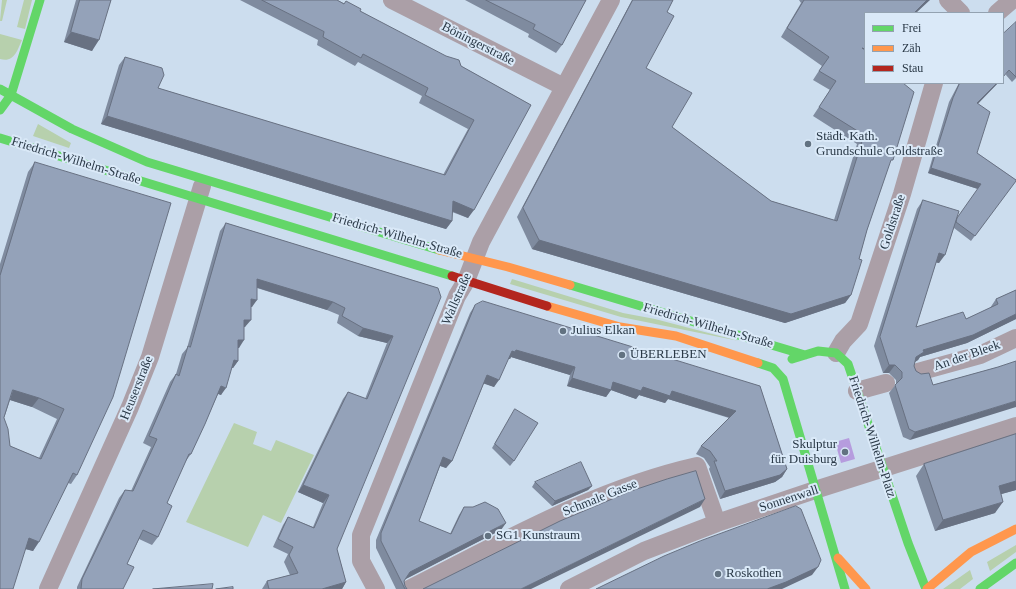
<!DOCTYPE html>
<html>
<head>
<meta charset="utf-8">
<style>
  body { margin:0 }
  #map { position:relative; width:1016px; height:589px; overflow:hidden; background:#cde; font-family:"Times New Roman",serif }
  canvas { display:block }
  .legend { position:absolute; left:864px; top:12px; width:140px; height:72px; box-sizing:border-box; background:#dae9f8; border:1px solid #93a2b1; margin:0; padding:5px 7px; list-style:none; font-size:12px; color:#293846 }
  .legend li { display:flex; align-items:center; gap:8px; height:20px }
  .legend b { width:20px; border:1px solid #93a2b1 }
</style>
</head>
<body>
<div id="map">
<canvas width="1016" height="589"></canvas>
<ul class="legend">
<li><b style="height:5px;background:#63d668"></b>Frei</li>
<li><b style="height:5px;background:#ff974d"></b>Zäh</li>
<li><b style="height:5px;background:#b3261e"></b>Stau</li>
</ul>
</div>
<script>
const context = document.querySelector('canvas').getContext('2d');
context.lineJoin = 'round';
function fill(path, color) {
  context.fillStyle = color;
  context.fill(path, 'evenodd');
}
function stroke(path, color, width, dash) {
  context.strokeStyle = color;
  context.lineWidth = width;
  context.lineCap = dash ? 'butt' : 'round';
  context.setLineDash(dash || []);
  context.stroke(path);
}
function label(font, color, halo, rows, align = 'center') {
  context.font = font + ' "Times New Roman",serif';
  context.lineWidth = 4;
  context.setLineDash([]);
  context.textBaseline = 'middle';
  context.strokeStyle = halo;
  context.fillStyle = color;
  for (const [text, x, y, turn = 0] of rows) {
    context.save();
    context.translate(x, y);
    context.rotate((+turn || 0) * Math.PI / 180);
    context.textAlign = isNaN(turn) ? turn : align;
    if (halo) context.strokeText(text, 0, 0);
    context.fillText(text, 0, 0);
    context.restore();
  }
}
const green = new Path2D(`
  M2 0H7L2 21H0Z
  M24 0H32L25 29 17 27Z
  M0 34 22 40C17 51 14 63 0 59Z
  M38 124 71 143 69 148 33 136Z
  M512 279 623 313 655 319 739 341 621 317 510 284Z
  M234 423 257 432 253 444 271 451 276 440 314 455 281 523 263 515 248 547 186 522Z
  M1016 545V552L990 571 987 562Z
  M970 570 973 579 960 589H943Z`);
const water = new Path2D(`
  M849 438 855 459 841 463 835 442Z`);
const street = new Path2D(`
  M392 0 564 87
  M948 0 961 13
  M997 13 1012 0
  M836 353 843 341 859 324 902 194 934 83
  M918 372 980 355 1016 338
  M857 391 886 383
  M48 589 130 407 150 357 202 186
  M376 589 361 561V535L457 296 466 281 481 242 611 0
  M409 589C503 542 595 489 697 466L717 523
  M569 589 644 551 717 523 815 490 1016 426`);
const fast = new Path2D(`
  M0 89 72 129 147 162 439 250
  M0 110 11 95 40 0
  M0 138 452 276
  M570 285 805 355
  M792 359 818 351 836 353 848 364 908 543 926 589
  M758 363 773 368 783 379 845 589
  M980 589 1016 563`);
const slow = new Path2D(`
  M439 250 508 267 570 285
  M547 306 620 327 676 336 758 363
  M838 558 866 589
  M927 589 971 552 1016 529`);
const jam = new Path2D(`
  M452 276 547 306`);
const wall = new Path2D(`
  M76 0H111L92 51 64 42Z
  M240 0H337L360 11 461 66 531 105 468 218 452 212V221L446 229 101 124 119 65 125 57 158 88 443 175 468 129 419 103 422 96 358 62 355 66 317 45 318 40Z
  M465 0H586L562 45 556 53 528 37 529 34Z
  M632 0H673L667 12 646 68 672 127 771 201 834 220 857 144 813 116 830 90 813 80 822 66 781 37 801 3 799 0H930L865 13 889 165 867 230 859 259 851 295 845 303 785 323 532 249 517 217Z
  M1016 22V78L1012 82 1006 75Z
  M959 83H998L978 103 977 153 1016 180 971 241 954 228 939 263 936 262 916 327 966 319 990 308 996 299 1016 290V319L967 343 920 357 918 360 915 362 914 366 916 371 933 385 998 367 910 440 903 437 889 393 896 384V380L889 373H883L874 346 917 209 923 200 957 218 978 189 928 173 949 102Z
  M35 162 77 475 71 484 68 483 33 551 25 549 0 589V264L28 172ZM10 400 32 407 57 419 39 458 10 446 4 418Z
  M226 223 438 288 337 549 346 582 342 589H262L267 581 290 575 284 562 288 554 273 547 283 525 288 517 313 527 323 503 298 492 343 399 348 392 365 399 387 343 358 336 337 323 339 315 327 310 257 288 252 307H251L245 327H244L239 348H238V361L233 368H231L221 395 218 394 191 454 185 462 167 503 158 537 152 545 139 539 127 564 123 589H77V587L119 498 125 490 131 491 151 447 143 443 170 382 176 374 182 354 187 348 220 231Z
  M475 305 760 386 787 469 782 477 775 482 720 499 709 469 710 467 704 458 696 454 701 446 729 418 668 399 665 403 639 395 636 399 611 390 606 397 567 386 570 375 511 357 510 359H508L494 387 484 383 452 461 446 468 440 466 419 521 450 534 459 515 464 507 501 530 405 579 404 581 405 586 407 589H396L376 548V540L470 313Z
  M515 409 514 461 510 466 492 448Z
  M1016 434V490L1001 494 995 513 935 531 916 476 924 464Z
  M535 482 592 486 588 490 552 506 532 487Z`);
const shadedWall = new Path2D(`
  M927 0H930L916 13H914Z
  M71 32 99 40 92 51 64 42Z
  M997 83H998L974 108 977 103Z
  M107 116 452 221 446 229 101 124Z
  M931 168 981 184 978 189 928 173Z
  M453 201 474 210 468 218 447 209Z
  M539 240 851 295 845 303 785 323 532 249Z
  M939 253 945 255 939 263 933 262Z
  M257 279 333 302 327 310 252 286Z
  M251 299 257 300 252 307H245Z
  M1016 314V319L967 343 920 357 918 360 910 365 916 357 923 350Z
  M244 320H251L245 327 239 328Z
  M363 328 393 336 387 343 358 336Z
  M238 340H244L239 348H233Z
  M516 350 575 367 570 375 511 357 510 359 507 358 512 351Z
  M234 360 238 361 233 368 228 367Z
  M889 365H895L889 373H883Z
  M487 375 499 380 494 387 482 383Z
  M572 378 613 382 643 387 672 391 736 411 731 418 668 399 665 403 639 395 636 399 611 390 606 397 567 386Z
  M221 386 226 388 221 395 216 393Z
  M13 390 39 398 32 407 7 399Z
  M1016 401V407L910 440 915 432Z
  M443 457 452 461 446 468 438 465Z
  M787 469 782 477 775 482 720 499 725 491Z
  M1016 481V490L991 497 999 486Z
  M303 485 329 495 323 503 298 492Z
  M592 486 588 490 552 506 555 501Z
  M705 499 700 507 531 589H521Z
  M1003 502 995 513 935 531 943 520Z
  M506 523 501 530 404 580 410 572Z
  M29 538 39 542 33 551 22 548Z
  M818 567 812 575 782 589H767Z
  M346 582 342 589H322Z`);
const building = new Path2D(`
  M80 0H111L99 40 71 32Z
  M262 0H337L344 4 346 1 361 9 360 11 446 56 459 60 461 66 531 105 474 210 453 201 452 221 107 116 125 57 162 68 164 75 158 88 445 175 474 120 425 95 428 88 363 54 361 58 323 37 324 32Z
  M486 0H586L562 45 533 29 535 25Z
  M633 0H673L667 12 674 16 646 68 692 93 672 127 771 201 837 221 864 135 819 107 836 81 819 71 829 57 787 28 804 0H927L914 13H865V49L862 48 865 50V83H903L914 92 893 160H891L867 230 859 259 862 260 851 295 791 314 539 240 523 208Z
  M1016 22V77L1009 70 1003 77V34Z
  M960 83H997L977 103 990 112 977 153 1016 180V181L975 236 956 222 957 218 981 184 931 168 953 98Z
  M35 162 171 203 113 397 77 475 73 473 39 542 29 538 13 589H0V276ZM13 390 39 398 64 409 41 459 10 446 8 429 4 418Z
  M923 200 959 211 945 255 939 253 916 327 963 312 966 319 998 304 996 299 1016 290V314L973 335 923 350 924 352 916 357 914 366 916 371 921 374 929 373 933 385 998 367 1016 361V401L915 432 909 429 895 385 902 378V372L895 365H889L880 337Z
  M226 223 438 288 441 297 337 549 346 582 322 589H269L267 581 298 573 289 555 293 547 278 539 288 517 314 528 329 495 303 485 348 392 367 399 393 336 363 328 342 316 345 308 333 302 257 279V300L251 299V320H244V340H238V361L234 360 226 388 221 386 205 424 191 454H189L167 503 172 506 158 537 143 530 127 564 134 567 123 589H81L82 579 125 490 133 491 157 439 149 436 176 374 179 376 188 346 190 347Z
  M483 301 760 386 787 469 780 475 725 491 714 461H717L710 451 701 446 736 411 672 391 670 396 643 387 641 391 613 382 611 390 572 378 575 367 516 350 515 352 512 351 499 380 487 375 452 461 443 457 419 521 451 534 464 507H473L485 502 498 509 506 523 410 572 404 581 405 586 407 589H405L381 541V533L475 305Z
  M515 409 538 423 514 461 495 444Z
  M1016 434V481L999 486 1003 502 943 520 924 464Z
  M581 462 592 486 555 501 535 482Z
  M696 471 705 499 521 589H423L560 521 631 491 667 479Z
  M796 506 801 509 821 560 818 567 786 582 767 589H596L664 556 700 541Z
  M213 584 212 589H153Z
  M233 587V589H216Z`);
const markers = [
  [808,144,4,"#627281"],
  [563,331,4,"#627281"],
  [622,355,4,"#627281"],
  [845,452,4,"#627281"],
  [488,536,4,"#627281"],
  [718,574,4,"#627281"]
];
const streetNames = [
  ["Böningerstraße",478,44,27],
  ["Friedrich-Wilhelm-Straße",76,161,17],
  ["Goldstraße",893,222,-72],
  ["Friedrich-Wilhelm-Straße",397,236,16],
  ["Wallstraße",457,299,-66],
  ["Friedrich-Wilhelm-Straße",708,326,16],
  ["An der Bleek",967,356,-19],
  ["Heuserstraße",137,388,-68],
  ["Friedrich-Wilhelm-Platz",872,437,72],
  ["Schmale Gasse",600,498,-22],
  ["Sonnenwall",789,499,-18]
];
const poiNames = [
  ["Städt. Kath.",816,137],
  ["Grundschule Goldstraße",816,152],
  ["Julius Elkan",571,331],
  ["ÜBERLEBEN",630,355],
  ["Skulptur",837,445,"right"],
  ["für Duisburg",837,460,"right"],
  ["SG1 Kunstraum",496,536],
  ["Roskothen",726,574]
];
fill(green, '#b7d0ad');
fill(water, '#b69cde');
stroke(street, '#ab9fa7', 18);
stroke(fast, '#63d668', 9);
stroke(slow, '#ff974d', 9);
stroke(jam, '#b3261e', 9);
fill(wall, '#7f8b9f');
fill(shadedWall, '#687182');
fill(building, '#94a2b9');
stroke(building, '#687182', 1);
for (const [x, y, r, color] of markers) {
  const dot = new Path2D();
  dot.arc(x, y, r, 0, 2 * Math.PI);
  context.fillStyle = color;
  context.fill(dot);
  stroke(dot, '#dae9f8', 1.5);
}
label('13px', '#293846', '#dae9f8', streetNames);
label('13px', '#293846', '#dae9f8', poiNames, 'left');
</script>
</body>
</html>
